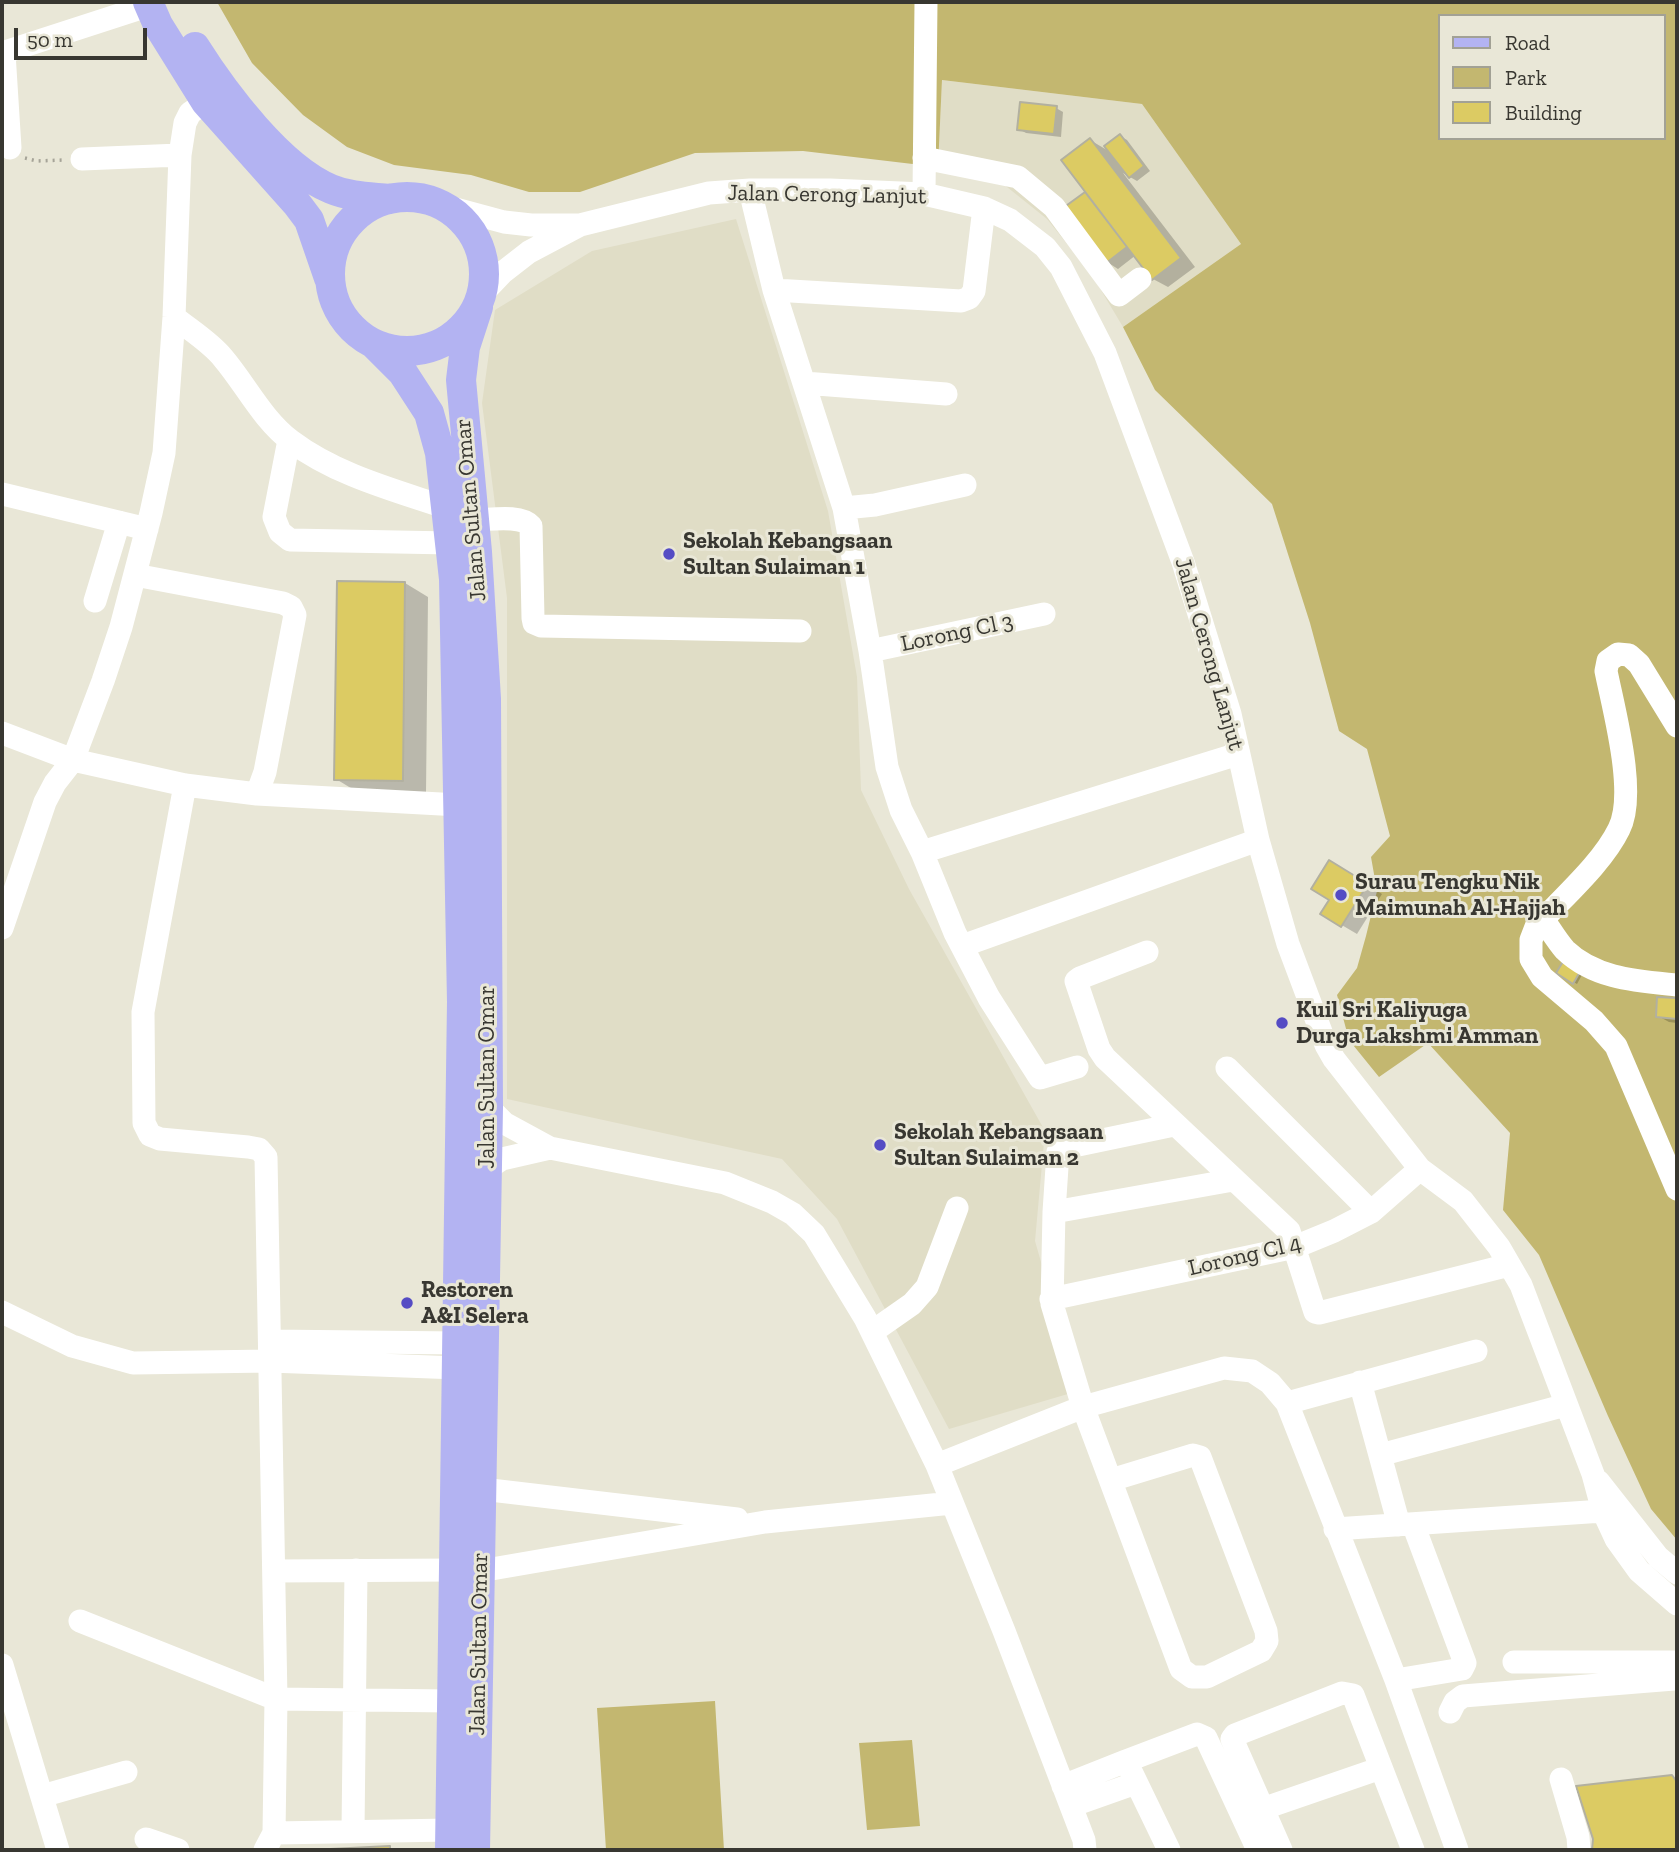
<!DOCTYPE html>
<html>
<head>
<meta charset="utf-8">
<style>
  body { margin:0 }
  #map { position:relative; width:1679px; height:1852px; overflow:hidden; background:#e9e7d7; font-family:"Zilla Slab",serif }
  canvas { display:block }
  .frame { position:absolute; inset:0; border:4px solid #383731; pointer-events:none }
  .legend { position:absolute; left:1438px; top:14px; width:228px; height:126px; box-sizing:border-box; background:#e9e7d7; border:2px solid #a2a195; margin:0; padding:9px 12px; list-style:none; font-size:21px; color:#383731 }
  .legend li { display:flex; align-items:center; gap:14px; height:35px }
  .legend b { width:35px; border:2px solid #a2a195 }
  .scale { position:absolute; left:14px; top:28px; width:133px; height:32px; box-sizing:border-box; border:4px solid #383731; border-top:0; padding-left:9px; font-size:21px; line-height:24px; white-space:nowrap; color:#383731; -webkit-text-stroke:5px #e9e7d7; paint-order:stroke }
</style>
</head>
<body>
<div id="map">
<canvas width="1679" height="1852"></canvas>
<div class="frame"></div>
<ul class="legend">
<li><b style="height:9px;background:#b3b3f2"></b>Road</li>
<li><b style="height:19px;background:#c3b770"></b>Park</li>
<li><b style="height:19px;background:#dccb63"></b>Building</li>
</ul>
<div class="scale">50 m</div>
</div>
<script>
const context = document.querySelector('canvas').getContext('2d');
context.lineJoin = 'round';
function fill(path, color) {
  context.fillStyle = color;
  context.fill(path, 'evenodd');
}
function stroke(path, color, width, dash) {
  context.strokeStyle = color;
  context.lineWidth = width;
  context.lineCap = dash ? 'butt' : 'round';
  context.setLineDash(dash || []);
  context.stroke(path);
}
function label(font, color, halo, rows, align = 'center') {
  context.font = font + ' "Zilla Slab",serif';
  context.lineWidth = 6;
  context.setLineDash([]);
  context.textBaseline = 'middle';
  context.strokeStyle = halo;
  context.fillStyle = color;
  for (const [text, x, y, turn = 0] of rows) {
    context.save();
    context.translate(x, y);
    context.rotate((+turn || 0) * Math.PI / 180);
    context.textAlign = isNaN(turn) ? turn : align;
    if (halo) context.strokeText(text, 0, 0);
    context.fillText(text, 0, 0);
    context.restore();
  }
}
const built = new Path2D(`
  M942 80 1142 104 1241 244 1123 327 1092 275 1047 219 1002 183 938 167Z
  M736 219 828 511 857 677 861 790 909 889 1045 1131 1035 1241 1078 1391 949 1429 837 1219 782 1159 507 1099V598L482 403 495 310 592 251Z`);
const green = new Path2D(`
  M217 2H1677V1540L1651 1509 1608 1416 1539 1255 1503 1210 1510 1133 1428 1043 1379 1077 1349 1040 1337 995 1357 968 1366 936 1377 891 1371 857 1390 836 1367 749 1339 731 1310 623 1272 504 1155 390 1123 327 1241 244 1142 104 942 80 938 167 803 151 695 153 580 192H529L471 175 394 165 347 147 303 115 252 63ZM1439 16H1663V138H1439Z
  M715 1701 724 1850H606L597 1708Z
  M912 1740 920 1826 867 1830 859 1743Z`);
const shadow = new Path2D(`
  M1056 108 1063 112 1061 137 1026 133 1019 129Z
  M1120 136 1127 140 1150 171 1137 181 1123 173 1195 267 1168 287 1153 279 1136 255 1118 269 1107 262 1085 194 1092 198 1090 140 1112 153Z
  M405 583 428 597 426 793H359L336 779Z
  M1330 862 1382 894 1357 934 1323 914 1331 900Z
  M1559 973H1583L1577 984Z
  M1659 998 1677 1000V1023L1669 1022 1658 1016Z
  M1672 1777 1677 1780V1850H1594L1595 1839Z`);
const building = new Path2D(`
  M1020 102 1057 106 1054 134 1017 130Z
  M1120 134 1144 166 1129 178 1104 146Z
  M1090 138 1181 258 1152 280 1061 160Z
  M1085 192 1127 247 1105 264 1063 208Z
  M337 581 405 582 403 781 334 780Z
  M1329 860 1368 884 1341 927 1320 914 1329 900 1311 889Z
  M1564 960 1581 970 1573 984 1556 973Z
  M1677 993V1019L1656 1017 1657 997 1677 998Z
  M1672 1775 1677 1782V1850H1592L1593 1839 1576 1786Z
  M390 1846V1850H310Z`);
const path = new Path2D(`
  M25 158 37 161 63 160`);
const minor = new Path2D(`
  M2 53 150 5
  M4 53 10 148
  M924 158 1018 177 1054 207 1119 295 1140 279
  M82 159 180 155
  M750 190 774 290 844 508 870 651 887 767 901 810 922 852 955 933 989 998 1040 1078 1077 1067
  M924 194 926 2
  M441 205 504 222 531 225H580L709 193 750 190H830L924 194 984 208 1010 220 1045 247 1061 267 1105 353 1183 562 1230 714 1258 840 1288 944 1326 1045 1334 1059 1420 1169 1463 1201 1499 1247 1521 1285 1593 1474 1603 1511 1616 1539 1639 1571 1677 1604
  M774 290 961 301 969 298 974 291 984 208
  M482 294 502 273 529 252 580 225
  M174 317C190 330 210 342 223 358 246 385 262 419 291 441 336 475 394 490 447 508
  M804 383 946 394
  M289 440 274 517 280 532 290 540 451 543
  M2 494 147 529
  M844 508 875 505 965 485
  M474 520C490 520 520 514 531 526L533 618 534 623 541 626 800 631
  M135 575 283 603 291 607 295 615 265 772 257 794
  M95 601 119 522
  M870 651 1044 614
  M1677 726 1639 664 1629 655 1618 654 1608 661 1606 671C1614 711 1637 794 1619 829 1602 864 1562 898 1536 927L1531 940V959L1542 977 1594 1021 1616 1046 1677 1189
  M2 733 73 760 185 785 257 794 459 805
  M185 785 143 1012 144 1123 150 1135 160 1139 248 1147 259 1149 266 1157 276 1699 274 1833 265 1850
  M922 852 1238 754
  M1543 919C1550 929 1557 941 1565 950 1595 979 1638 981 1677 985
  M2 928 45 802 55 783 73 760 103 681 121 627 151 513 164 453 174 317 180 155 185 123 190 113 206 102
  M962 946 1258 840
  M1147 952 1080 978 1076 981 1099 1049 1105 1058 1289 1231 1315 1312 1319 1313 1509 1265
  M1227 1068 1371 1212
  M488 1107 504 1123 550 1148 725 1183 772 1202 793 1214 814 1234 865 1318 937 1465 1004 1631 1084 1840 1085 1850
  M487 1169 502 1159 550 1148
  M1054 1212 1233 1180
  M1051 1299 1295 1247 1334 1231 1371 1212 1420 1169
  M2 1312 72 1346 133 1363 270 1361 458 1368
  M872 1332 912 1304 927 1287 957 1208
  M270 1341 458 1343
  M1360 1382 1399 1525
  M1380 1455 1566 1405
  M937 1465 1083 1407 1224 1368 1252 1371 1270 1383 1287 1403
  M1111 1480 1193 1455 1200 1457 1266 1631 1267 1641 1261 1651 1207 1677H1192L1181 1669 1083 1407 1052 1304 1054 1212 1058 1152 1064 1148 1174 1125
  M1599 1482 1658 1557 1677 1573
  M482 1489 737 1519
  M1335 1529 1603 1511
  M274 1571 455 1570
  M480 1571 765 1522 952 1503
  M80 1621 276 1699 451 1701
  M1514 1662H1677
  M2 1665 58 1850
  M1396 1680 1462 1669 1465 1663 1413 1524
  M1450 1712 1455 1702 1463 1696 1674 1679 1677 1676
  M1561 1779 1578 1837 1579 1850
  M1063 1786 1126 1761
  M42 1796 126 1772
  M1071 1806 1136 1783
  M1262 1809 1381 1768
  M353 1831 356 1570
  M274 1833 450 1830
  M146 1839 178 1850
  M1169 1850 1126 1761 1197 1734 1206 1738 1258 1850
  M1281 1850 1232 1739 1235 1735 1342 1693 1353 1695 1413 1850
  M1457 1850 1396 1680 1287 1403 1476 1351`);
const major = new Path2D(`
  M148 2 158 25 206 102 297 204 309 220 329 278
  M195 47C224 93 280 168 331 189 350 197 370 197 389 199
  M330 274a77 77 0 1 1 154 0a77 77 0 1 1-154 0Z
  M374 344 403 373 429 413 440 453 454 579 462 1002 450 1850
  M475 1850 488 1107 486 699 477 552 461 380 465 347 478 307`);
const markers = [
  [669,554,7,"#554cc4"],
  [1341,895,7,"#554cc4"],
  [1282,1023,7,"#554cc4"],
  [880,1145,7,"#554cc4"],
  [407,1303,7,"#554cc4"]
];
const streetNames = [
  ["Jalan Cerong Lanjut",827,195,1],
  ["Jalan Sultan Omar",471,510,-95],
  ["Lorong Cl 3",957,633,-12],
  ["Jalan Cerong Lanjut",1209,654,74],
  ["Jalan Sultan Omar",487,1077,-90],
  ["Lorong Cl 4",1245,1256,-13],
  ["Jalan Sultan Omar",479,1644,-89]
];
const poiNames = [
  ["Sekolah Kebangsaan",683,541],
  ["Sultan Sulaiman 1",683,567],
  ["Surau Tengku Nik",1355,882],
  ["Maimunah Al-Hajjah",1355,908],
  ["Kuil Sri Kaliyuga",1296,1010],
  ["Durga Lakshmi Amman",1296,1036],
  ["Sekolah Kebangsaan",894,1132],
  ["Sultan Sulaiman 2",894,1158],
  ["Restoren",421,1290],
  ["A&I Selera",421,1316]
];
fill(built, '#e0ddc6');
fill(green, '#c3b770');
fill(shadow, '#0003');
fill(building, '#dccb63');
stroke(building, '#b2b0a0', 2);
stroke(path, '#a6a498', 3.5, [2, 5]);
stroke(minor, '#fff', 23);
stroke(major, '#b3b3f2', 30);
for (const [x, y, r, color] of markers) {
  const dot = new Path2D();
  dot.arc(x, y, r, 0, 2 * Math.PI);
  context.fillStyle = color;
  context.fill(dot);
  stroke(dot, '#e9e7d7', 2.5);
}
label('23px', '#383731', '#e9e7d7', streetNames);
label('bold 23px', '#383731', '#e9e7d7', poiNames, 'left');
</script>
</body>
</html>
